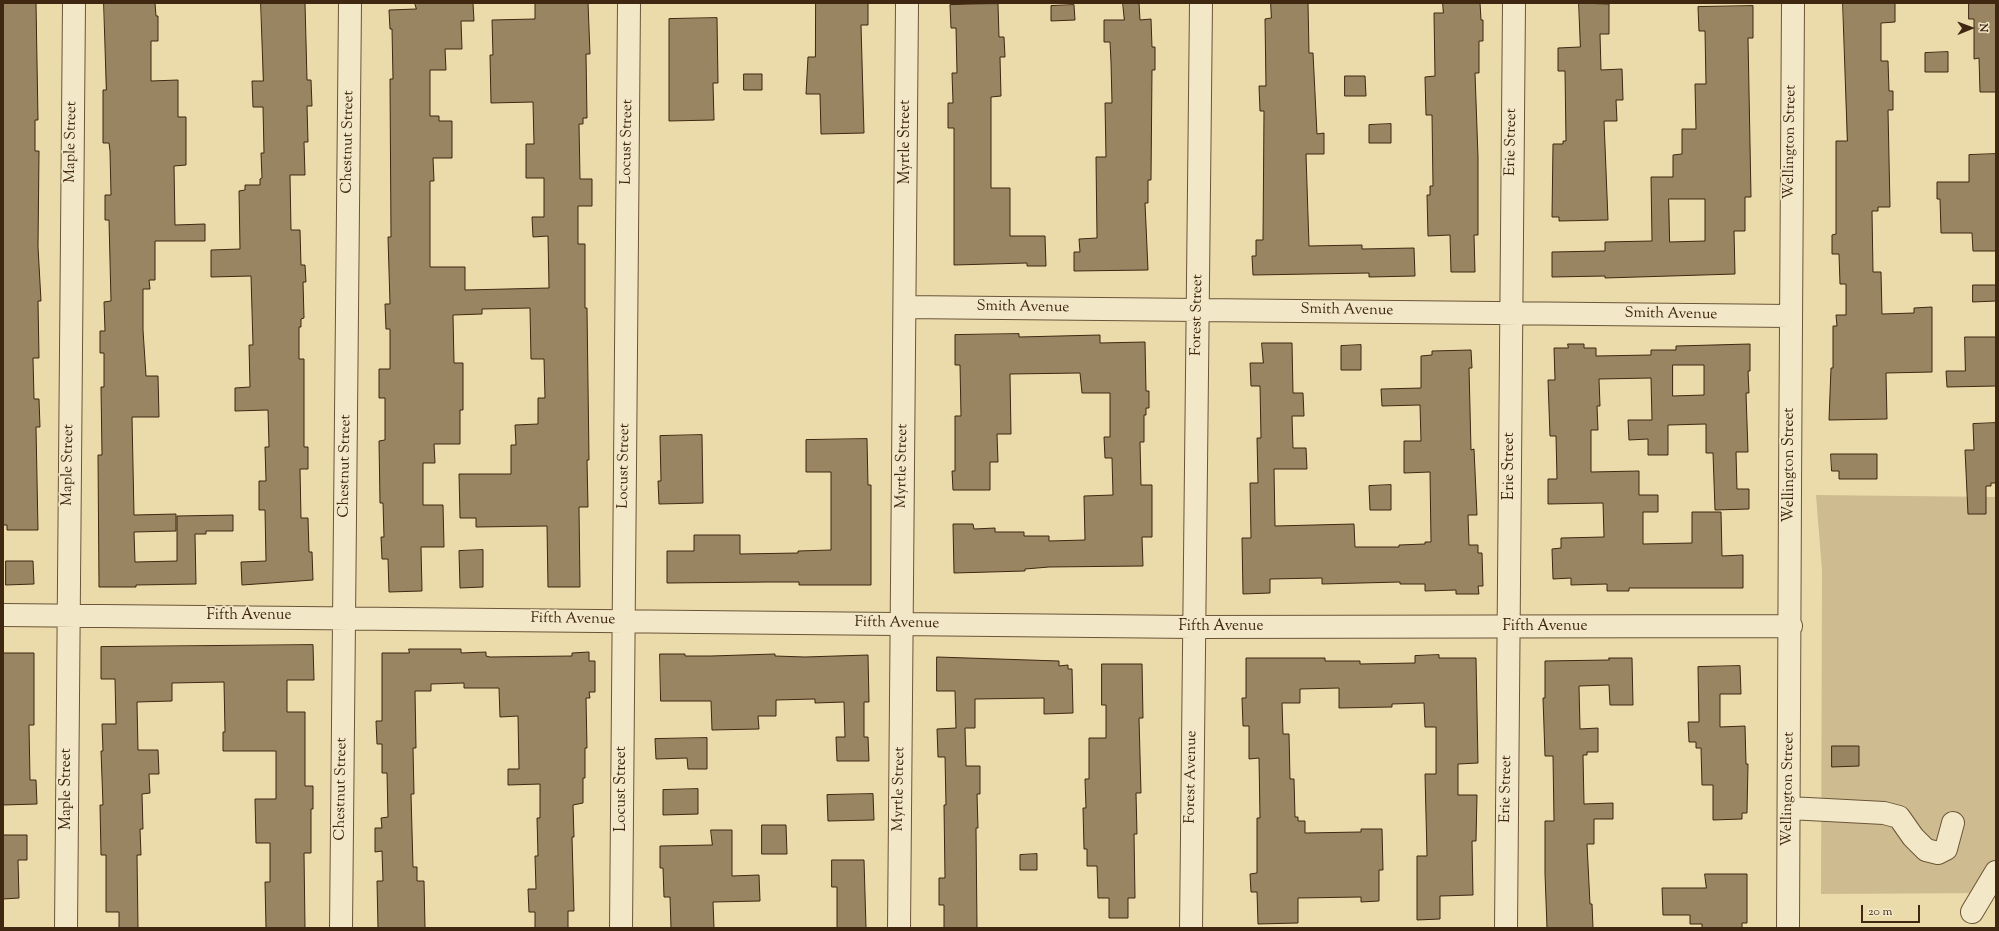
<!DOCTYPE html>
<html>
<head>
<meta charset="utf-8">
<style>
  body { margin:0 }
  #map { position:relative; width:1999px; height:931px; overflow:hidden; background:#ebdbaa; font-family:"Sorts Mill Goudy",serif }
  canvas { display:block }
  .frame { position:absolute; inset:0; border:4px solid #402712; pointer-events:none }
  .north { position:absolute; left:1951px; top:8px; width:40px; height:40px; -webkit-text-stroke:3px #f2e8c8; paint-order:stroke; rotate:89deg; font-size:11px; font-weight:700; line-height:16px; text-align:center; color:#402712 }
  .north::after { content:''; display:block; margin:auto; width:14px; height:18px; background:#402712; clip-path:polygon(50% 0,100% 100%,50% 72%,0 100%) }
  .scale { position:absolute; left:1861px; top:905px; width:59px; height:18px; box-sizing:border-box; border:2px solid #402712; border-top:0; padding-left:5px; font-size:12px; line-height:14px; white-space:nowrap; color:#402712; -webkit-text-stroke:3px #f2e8c8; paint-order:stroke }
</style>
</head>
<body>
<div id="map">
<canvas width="1999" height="931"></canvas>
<div class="frame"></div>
<div class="north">N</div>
<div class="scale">20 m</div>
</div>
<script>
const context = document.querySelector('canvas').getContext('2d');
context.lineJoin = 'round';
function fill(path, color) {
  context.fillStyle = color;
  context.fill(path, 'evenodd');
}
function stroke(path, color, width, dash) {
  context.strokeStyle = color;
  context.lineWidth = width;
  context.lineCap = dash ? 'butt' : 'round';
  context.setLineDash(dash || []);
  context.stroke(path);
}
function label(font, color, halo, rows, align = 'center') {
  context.font = font + ' "Sorts Mill Goudy",serif';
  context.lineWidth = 3.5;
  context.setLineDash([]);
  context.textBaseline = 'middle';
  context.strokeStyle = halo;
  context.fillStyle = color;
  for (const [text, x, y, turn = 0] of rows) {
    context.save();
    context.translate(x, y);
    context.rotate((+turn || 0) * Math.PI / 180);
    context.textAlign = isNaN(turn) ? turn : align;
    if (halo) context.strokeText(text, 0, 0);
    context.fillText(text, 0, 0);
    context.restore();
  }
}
const green = new Path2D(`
  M1816 495 1996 497V893L1821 894 1822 571Z`);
const building = new Path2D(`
  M3 3H36L38 120H35V151H39L38 247 41 301H38L39 358H33L34 399H39L40 427H36L38 530H7V525H3Z
  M104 3H155L156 16H158V41H151V81L178 80V117H186V165L174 166 175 225 205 224V241H155V280H149L150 289H143V330L146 376H158L159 417H132L134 515 176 514V531L134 532 135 562 177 561V516L233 515V531H206V534H195L196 584 136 585V587H99L98 455H102L101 387H104V353H100V331H105L104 302 111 301 109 220H105V195H111L110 151 109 143H103V90H106Z
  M261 3H305L307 80H311L312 106H307L308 142H304L305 175H290L291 230H300L301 265H305L306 282H303L304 318 301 319V327H299V359H304V447H308V469H300L301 518H308L309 552H312L313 580 242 585 241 562 266 561 265 510H259V481H266L265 447H269L268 410 235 411V388L250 387 249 345H253L251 276 211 277V250L240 249 239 191 245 190V185H260V179L262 178 261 153H264L263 107H253L252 81H263Z
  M415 3H473L474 21H461L462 49H445L446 70H430V116H439V121H452V158H433L434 181H430V267H465V290L549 288 548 236 533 237 532 217H544V178H526V144H534L533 102 491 103 490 55H493L492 20 535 19V3H588L590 54H586L587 118H583V124H579L580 179H592V206H578V244H585V308H587L589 460H587L588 507H579L580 587H548L547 526 476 527V518H460L459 474H511V445H516L515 425 538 424V398H545L544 359H531L530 308 482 309V314L453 315 454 363H463V410H460V444H434L435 463H423V505H443L444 547H421L422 591 389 592 388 559H382L381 537H384L383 503H380L379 441 385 440V398H379V369H390V329H386L385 304H390L388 237H391L390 79H393L392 29H390L389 10 416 9Z
  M816 3H868V25H861L864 133 821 134 820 94H806L808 57H815Z
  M1123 3H1139L1140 20 1151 19 1152 47H1155V70H1152L1151 180H1148V203H1145L1148 270 1074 271V252H1080L1079 239 1097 238 1096 157H1106L1105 103H1112L1111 62 1110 42H1104V20H1124Z
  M1271 3H1308L1309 53H1313L1317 134 1324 133V154H1306L1309 246 1362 245V249L1414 248 1415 276 1369 277V273L1253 275 1252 256H1256V240H1263L1264 111H1260L1259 86H1266L1265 19 1271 18Z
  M1443 3H1480L1481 20H1483V41H1479V73H1475L1478 157V235H1474L1475 272H1451L1450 235 1428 236 1427 195H1430V186H1433L1432 115H1426L1425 77 1435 76 1434 13H1443Z
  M1579 3 1609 4V34H1600L1601 70 1622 69 1623 100H1616L1617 121H1604L1608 220 1559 221V217H1552L1553 144H1563V141H1566L1565 71H1558V48L1580 47Z
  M1843 3H1895V22L1881 23V61H1888L1889 91H1893V110H1888L1890 207H1878V211H1872L1873 272H1881L1882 314 1914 313V308L1932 307V372L1886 373 1887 419 1829 420 1831 368H1833V326H1837L1836 315H1846V284H1840L1839 254H1832V235L1836 234V141H1847Z
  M1969 3H1996V92H1980L1979 58 1974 59V19H1969Z
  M998 4 999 37H1004L1005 57H1000L1001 96 991 97V188H1010V236H1045L1046 266H1027V263L954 265V128H948V103H953L952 73H957L956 28H951L950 5Z
  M1074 5 1075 20 1051 21V6Z
  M1753 6V38H1748L1751 197H1745V231H1734L1735 274 1605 278V276L1552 277V252L1605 251V242L1652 241 1651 177H1673V155L1682 154V129H1696L1695 84H1706L1705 31H1699L1698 7ZM1669 199H1705V241L1670 242Z
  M717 18 718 83H713L714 120 669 121V19Z
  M1948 52V72H1925V53Z
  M744 74H762V90H744Z
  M1345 76H1365L1366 96H1345Z
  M1391 124V143H1369V125Z
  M1996 154V251H1973L1972 233H1941L1940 199H1937V182H1969V155Z
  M1973 285H1996V301L1973 302Z
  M1019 334V337L1100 335V343L1145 342 1146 391H1149V408H1146V415H1144V442H1140L1141 485H1152V537H1142L1143 566 1049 567 1025 569V571L954 573 953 524H973L974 529 995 528V532H1024V536H1049V541L1085 540 1084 496 1113 495 1112 458H1105L1104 437H1110V393H1082L1080 373 1010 374 1011 434H997L998 462H990V490H953L952 471H955V416H961L960 365H955V335Z
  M1965 337H1996V386L1947 387 1946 371H1965Z
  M1262 343H1292L1293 393H1303L1304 416H1292L1293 448H1306L1307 469H1274L1275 526 1354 524 1355 547H1399V545L1425 544V542H1431L1430 472 1404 473V441H1421L1420 405 1382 406 1381 389 1421 388V356L1432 355V351L1471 350 1472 368H1469L1471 450 1474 449 1477 515H1468L1469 545H1478V553H1482L1483 586H1478L1479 594H1456V590L1425 591V584H1400V582L1322 584V578L1270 579V593L1243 594 1242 538H1251L1250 483H1258L1257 438H1261L1260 386H1251L1250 363H1263Z
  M1568 344H1584V348H1596V356L1651 355V350H1676V346L1750 344V371H1748L1749 393H1746L1748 452H1736L1737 489H1749V509L1715 510 1713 453H1706V424L1668 425V455H1648V439L1629 440 1628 420H1652L1651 378 1599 379 1600 406H1597L1598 430H1591V472L1639 471V495H1658V512H1643V544L1692 543V512H1721L1722 556 1743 555V588H1629V591H1607V584L1571 585V578L1553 579 1552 549 1561 548V538L1604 537 1603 503 1548 504V479H1557L1556 436H1550L1548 380H1555L1554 348H1568ZM1673 365H1704V395L1673 396Z
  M1361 345V370H1341V346Z
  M1996 423V483H1991V486H1986V514H1968L1965 450H1974L1973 424Z
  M702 435 703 503 659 504 658 481H661L660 436Z
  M867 439 868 485H871V585H799V582H769L667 583V551H694V535H740V554L798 553V551L831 550V472H806V440Z
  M1831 454H1877V479H1839V471H1832Z
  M1391 485V510H1370L1369 486Z
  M483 550V587L460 588 459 551Z
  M6 561H33L34 584 6 585Z
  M313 645 314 680H287V712H305V786H313V809H311V853H304L305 928H266L265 882H270V843H256L255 799H276V751H223V732H225L224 682 172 683V701L137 702 138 750H158L159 774H149L150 793 142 794 143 829H140L141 855H137L138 928H119V912H106V855H101L100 805H103L101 751H103L102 724H116L115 679H101V647Z
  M409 649H461V653L486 652V656L490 657 572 656V653L589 652V661H595V692H589L590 698H586L587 748H585V778H583V803L573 805 574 837H572L574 911H568V928H535V912H529L528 889H536L535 856H538L537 818H540V784L508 785V769H519L518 716 500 717 499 688H464V683L431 684V691H415L416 748H413L414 794H411L413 867H417V881H424L425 928H378L377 881H383L382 851 375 852V828H382L381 818 388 817 387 773H382V744H377L376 721H382V653H409Z
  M3 653H34V725H29L30 780H36L37 804 3 805Z
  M660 654H685V656H711L775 654V656L805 657 868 655 869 702H864V737H868L869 761H837L836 737H845L844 702 815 703V699L776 700V716H758L759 729 712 730 711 701H661Z
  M1439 655V658H1476L1478 763 1458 764V795H1477L1476 841H1472L1473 895 1440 896V919L1417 920V856H1427L1425 774H1436V727H1425L1424 703 1392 704V707L1339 708V688L1300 689V703H1282L1283 734H1289L1290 779H1294L1295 817H1298V821H1305V833L1361 832V829H1382L1383 870H1379V901L1361 902V897L1298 898V923L1258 924 1257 892H1251L1250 874 1257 873V818H1260L1259 758 1249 759V726H1243L1242 698H1246V658H1325V661H1360V664L1415 663V656Z
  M937 657 1059 661V666L1068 665V669H1072L1073 713 1044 714V698L975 699V728H965L966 766H980V794H977L978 828H976L977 928H944V905H939V878H945L944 805H946L945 757H938L937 729 956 728 955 691H937Z
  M1609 658H1632L1633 705H1610L1609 685 1579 686 1580 729 1598 728V752H1587V755H1583L1584 804 1613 803V819H1594V844H1587L1590 904H1592L1593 928H1547L1545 874V821H1554L1553 756H1545L1543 698H1545V661L1609 660Z
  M1102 664H1142L1143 718H1139L1141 793H1136L1137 834H1134L1135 898H1128V918H1109V898H1098L1097 866H1087V849H1084L1083 808H1086L1085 779H1089V738H1106V705H1102Z
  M1740 666 1741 694H1720V727L1745 726 1746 764H1748L1747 813H1742V819L1713 820V785H1702L1701 748H1696V742H1689L1688 722H1699L1698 667Z
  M707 738V769H688L687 758 656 759 655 739Z
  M1832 746H1859V766L1832 767Z
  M698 789V814L663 815V790Z
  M873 794 874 820 828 821 827 795Z
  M762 825H786L787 854H762Z
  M711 830H732V876L759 875 760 901 713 902 714 928H671L670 897H664L663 868H660V846L712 845Z
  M3 835H27V860H18L19 898 3 899Z
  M1037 854V870H1020V855Z
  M832 860H864L866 928H837V887H832Z
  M1705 874H1747V923H1742V928H1702V924H1690V915H1663L1662 888H1706Z`);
const minor = new Path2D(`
  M905 307 1790 316
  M3 615 1194 627 1791 626
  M1789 808 1884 813 1899 817 1913 837 1926 850 1938 853 1946 849 1953 823
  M1972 912 1996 872
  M66 928 74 3
  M341 928 350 3
  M621 928 629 3
  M899 928 907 3
  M1191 928 1201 3
  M1506 928 1514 3
  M1788 928C1791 620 1789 311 1793 3`);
const streetNames = [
  ["Maple Street",72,142,-89],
  ["Chestnut Street",349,142,-89],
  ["Locust Street",628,142,-89],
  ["Myrtle Street",906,142,-90],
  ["Erie Street",1512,142,-89],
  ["Wellington Street",1791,142,-89],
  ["Smith Avenue",1023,308,1],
  ["Smith Avenue",1347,311,1],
  ["Forest Street",1198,315,-89],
  ["Smith Avenue",1671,315,1],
  ["Maple Street",69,465,-89],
  ["Wellington Street",1790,465,-90],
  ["Chestnut Street",346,466,-89],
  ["Locust Street",625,466,-89],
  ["Myrtle Street",903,466,-89],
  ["Erie Street",1510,466,-90],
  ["Fifth Avenue",249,616],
  ["Fifth Avenue",573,620,1],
  ["Fifth Avenue",897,624,1],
  ["Fifth Avenue",1221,627],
  ["Fifth Avenue",1545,627],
  ["Forest Avenue",1192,777,-89],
  ["Maple Street",67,789,-90],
  ["Chestnut Street",342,789,-89],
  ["Locust Street",622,789,-90],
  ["Myrtle Street",900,789,-89],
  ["Erie Street",1507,789,-89],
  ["Wellington Street",1789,789,-89]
];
fill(green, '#cebc90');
fill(building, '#998561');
stroke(building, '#402712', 1);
stroke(minor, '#6b5438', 24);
stroke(minor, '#f2e8c8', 22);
label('15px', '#402712', '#f2e8c8', streetNames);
</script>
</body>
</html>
